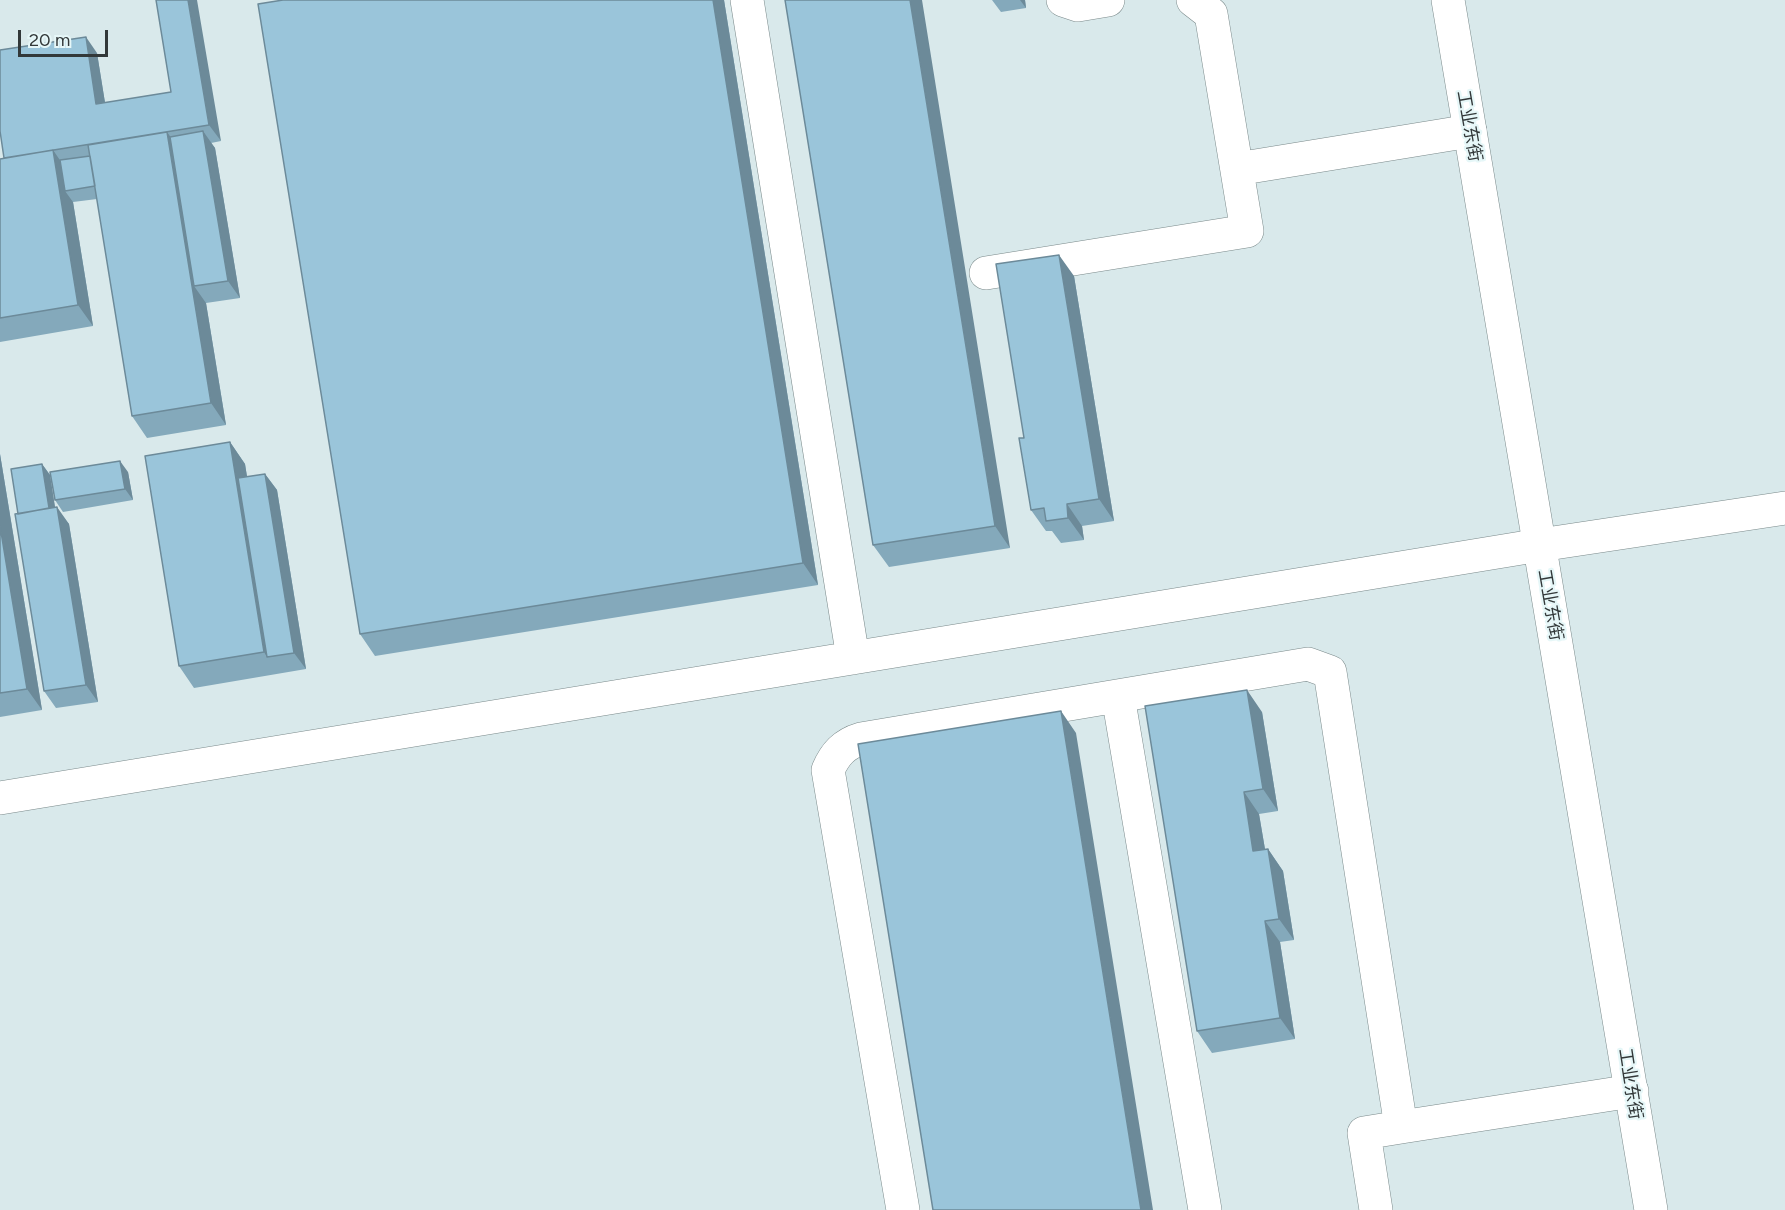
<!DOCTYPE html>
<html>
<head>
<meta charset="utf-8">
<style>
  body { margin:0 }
  #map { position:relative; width:1785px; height:1210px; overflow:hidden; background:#d9e9eb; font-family:Figtree,sans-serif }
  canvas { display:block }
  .scale { position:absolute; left:18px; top:30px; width:90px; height:27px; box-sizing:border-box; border:3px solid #323839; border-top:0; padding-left:8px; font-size:18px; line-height:21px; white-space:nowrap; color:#323839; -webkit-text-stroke:4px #e6f7f8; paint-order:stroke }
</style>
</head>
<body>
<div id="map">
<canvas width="1785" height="1210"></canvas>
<div class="scale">20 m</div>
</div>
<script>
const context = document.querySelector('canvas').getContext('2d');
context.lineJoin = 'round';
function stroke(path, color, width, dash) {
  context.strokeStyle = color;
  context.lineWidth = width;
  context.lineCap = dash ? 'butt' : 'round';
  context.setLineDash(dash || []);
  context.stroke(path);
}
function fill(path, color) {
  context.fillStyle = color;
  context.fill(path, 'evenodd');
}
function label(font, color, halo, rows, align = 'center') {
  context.font = font + ' Figtree,"Noto Sans SC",sans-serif';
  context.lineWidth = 4.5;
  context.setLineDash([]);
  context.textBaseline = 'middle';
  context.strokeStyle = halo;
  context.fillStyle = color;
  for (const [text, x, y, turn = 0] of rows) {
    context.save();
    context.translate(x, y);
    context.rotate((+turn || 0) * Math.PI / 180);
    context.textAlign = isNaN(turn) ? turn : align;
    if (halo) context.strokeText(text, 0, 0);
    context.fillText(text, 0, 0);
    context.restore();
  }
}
const minor = new Path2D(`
  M747 0 853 658
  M1063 0 1078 5 1108 0
  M1237 169 1470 131
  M986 273 1247 231 1211 14 1193 0
  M1118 696 1205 1210
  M0 798 1540 545 1785 508
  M903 1210 828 770C835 754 844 744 861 739L1308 664 1330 672 1401 1127 1632 1091
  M1376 1210 1364 1133 1401 1127`);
const major = new Path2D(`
  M1448 0 1651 1210`);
const wall = new Path2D(`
  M156 0 221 141 211 143 215 148 240 298 206 303 226 425 147 438 132 416 97 199 73 202 93 326 0 342V159L5 158 97 53 105 103 171 92Z
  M283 0H724L818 585 375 656 360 634Z
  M785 0 1010 548 889 567 873 545Z
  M992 0H1025L1026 8 1001 12Z
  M1074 276 1114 521 1082 526 1084 540 1061 543 1052 531H1046L1031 510 1024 438Z
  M230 442 245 464 247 477 265 474 277 490 306 669 194 688 179 666Z
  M0 454 42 710 0 717Z
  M42 464 50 475 55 508 69 524 98 702 56 708 44 691Z
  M128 472 133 500 63 512 55 500Z
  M1145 706 1262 712 1278 811 1259 814 1265 849H1268L1283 871 1294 940 1280 942 1295 1039 1212 1053 1197 1031Z`);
const shadedWall = new Path2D(`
  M188 0H197L221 141 209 125Z
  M713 0H724L818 585 803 563Z
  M910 0H922L1010 548 995 526Z
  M1020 0H1025L1026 8Z
  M86 37 97 53 108 121 96 104Z
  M203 131 215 148 240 298 228 281Z
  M167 132 182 153 194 286 206 303 226 425 211 403Z
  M53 150 68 172 65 191 73 202 93 326 78 305Z
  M1059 255 1074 276 1114 521 1099 499Z
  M230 442 245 464 276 656 267 657 264 652Z
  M0 454 42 710 27 689 0 526Z
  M120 461 128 472 133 500 125 489Z
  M42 464 50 475 58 526 50 514Z
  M265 474 277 490 306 669 294 653Z
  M1067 504 1082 526 1084 540 1068 518Z
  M57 507 69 524 98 702 86 685Z
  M1247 690 1262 712 1278 811 1263 789Z
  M1061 711 1076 733 1153 1210H1141Z
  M1244 792 1259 814 1269 873 1253 851Z
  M1268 849 1283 871 1294 940 1279 919Z
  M1265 921 1280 942 1295 1039 1280 1018Z`);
const building = new Path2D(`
  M156 0H188L209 125 4 158 0 131V50L86 37 96 104 171 92Z
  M283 0H713L803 563 360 634 258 4Z
  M785 0H910L995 526 873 545Z
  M203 131 228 281 194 286 170 137Z
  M167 132 211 403 132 416 88 145Z
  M53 150 78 305 0 318V159Z
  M90 156 95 186 65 191 60 160Z
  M1059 255 1099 499 1067 504 1068 518 1046 521 1044 508 1031 510 1019 438H1024L996 264Z
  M230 442 264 652 179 666 145 456Z
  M120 461 125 489 55 500 50 472Z
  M42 464 49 508 18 514 11 469Z
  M265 474 294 653 267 657 238 478Z
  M57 507 86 685 44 691 15 514Z
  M0 526 27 689 0 693Z
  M1247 690 1263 789 1244 792 1253 851 1268 849 1279 919 1265 921 1280 1018 1197 1031 1145 706Z
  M1061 711 1141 1210H933L858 744Z`);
const streetNames = [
  ["工业东街",1469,126,80],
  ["工业东街",1550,605,80],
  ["工业东街",1630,1084,81]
];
stroke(minor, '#7a898a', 34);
stroke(major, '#7a898a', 34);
stroke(minor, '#fff', 33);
stroke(major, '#fff', 33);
fill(wall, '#84a9bb');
fill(shadedWall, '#6c8a99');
fill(building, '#9ac5da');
stroke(building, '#6c8a99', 1.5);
label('18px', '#323839', '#e6f7f8', streetNames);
</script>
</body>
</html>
